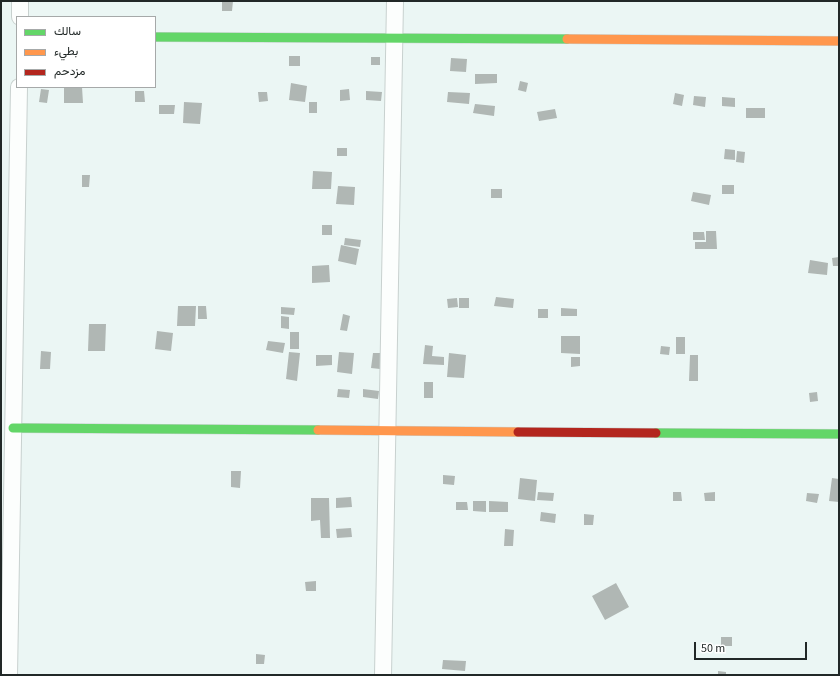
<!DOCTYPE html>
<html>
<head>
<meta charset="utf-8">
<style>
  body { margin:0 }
  #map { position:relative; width:840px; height:676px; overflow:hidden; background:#ebf6f4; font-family:"Source Sans 3",Vazirmatn,sans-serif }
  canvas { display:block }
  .frame { position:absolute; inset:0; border:2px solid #212827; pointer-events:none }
  .legend { position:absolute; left:16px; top:16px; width:140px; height:72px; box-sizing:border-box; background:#fff; border:1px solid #a6a9a9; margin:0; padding:5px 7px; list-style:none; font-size:12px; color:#212827 }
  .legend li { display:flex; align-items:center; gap:8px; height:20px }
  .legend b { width:20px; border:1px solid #a6a9a9 }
  .scale { position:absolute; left:694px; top:642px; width:113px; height:18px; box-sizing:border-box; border:2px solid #212827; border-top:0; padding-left:5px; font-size:12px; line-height:14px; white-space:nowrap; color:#212827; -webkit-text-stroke:3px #fff; paint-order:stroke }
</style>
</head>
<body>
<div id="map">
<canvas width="840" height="676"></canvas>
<div class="frame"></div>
<ul class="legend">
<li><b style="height:5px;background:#63d668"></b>سالك</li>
<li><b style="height:5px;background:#ff974d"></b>بطيء</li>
<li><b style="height:5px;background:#b3261e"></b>مزدحم</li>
</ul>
<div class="scale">50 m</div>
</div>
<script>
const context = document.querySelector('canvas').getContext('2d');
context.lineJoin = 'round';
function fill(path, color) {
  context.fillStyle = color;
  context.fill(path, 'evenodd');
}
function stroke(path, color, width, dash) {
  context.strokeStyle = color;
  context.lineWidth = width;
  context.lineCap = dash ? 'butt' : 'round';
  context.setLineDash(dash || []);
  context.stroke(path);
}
const building = new Path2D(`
  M222 1H233L232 11H222Z
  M289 56H300V66H289Z
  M371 57H380V65H371Z
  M451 58 467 59 466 72 450 71Z
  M475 74H497V83L475 84Z
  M520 81 528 83 526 92 518 90Z
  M291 83 307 86 305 102 289 100Z
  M64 87H82L83 103H64Z
  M41 89 49 90 47 103 39 102Z
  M349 89 350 100 340 101V90Z
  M135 91H144L145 102H135Z
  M366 91 382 92 381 101 366 100Z
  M258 92H267L268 101 259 102Z
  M448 92 470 93 469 104 447 102Z
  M675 93 684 95 682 106 673 104Z
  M694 96 706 97 705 107 693 105Z
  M722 97 735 98V107L722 106Z
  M184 102 202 103 200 124 183 123Z
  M309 102H317V113H309Z
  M475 104 495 106 494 116 473 113Z
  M159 105H175L174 114H159Z
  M746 108H765V118H746Z
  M555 109 557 118 539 121 537 112Z
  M337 148H347V156H337Z
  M725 149 735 150V160L724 159Z
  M737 151 745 152 744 163 736 162Z
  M313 171 332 172 331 189H312Z
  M82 175H90L89 187H82Z
  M722 185H734V194H722Z
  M338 186 355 187 354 205 336 204Z
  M491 189H502V198H491Z
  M693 192 711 195 709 205 691 201Z
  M322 225H332V235H322Z
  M706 231H716L717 249H695V242H706Z
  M693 232H704L705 240H693Z
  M345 238 361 240 360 247 344 245Z
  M341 245 359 249 356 265 338 261Z
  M839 257V266H833L832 258Z
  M810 260 828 263 827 275 808 273Z
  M329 265 330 282 312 283V266Z
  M496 297 514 299 513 308 494 306Z
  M457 298 458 307 448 308 447 299Z
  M459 298H469V308H459Z
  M178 306H196L195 326H177Z
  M198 306H206L207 319H198Z
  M281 307 295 308 294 315 281 314Z
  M561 308 577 309V316H561Z
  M538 309H548V318H538Z
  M343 314 350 316 347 331 340 330Z
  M281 316 289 317V329L281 328Z
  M89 324H106L105 351H88Z
  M157 331 173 333 171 351 155 349Z
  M290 332H299V349H290Z
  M561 336H580V354L561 353Z
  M676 337H685V354H676Z
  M268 341 285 343 283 353 266 350Z
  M425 345 433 346 432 356 444 357V365L423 364Z
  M661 346 670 347 669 355 660 354Z
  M41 351 51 352 50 369H40Z
  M289 352 300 353 297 381 286 379Z
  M339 352 354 353 352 374 337 372Z
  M373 353H381L380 369 371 368Z
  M449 353 466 355 464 378 447 377Z
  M316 355H332V365L316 366Z
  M690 355H698V381H689Z
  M571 357H580V366L571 367Z
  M424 382H433V398H424Z
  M338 389 350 390 349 398 337 397Z
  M363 389 379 391 378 399 363 397Z
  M817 392 818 401 810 402 809 393Z
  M231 471H241L240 488 231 487Z
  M443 475 455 476 454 485 443 484Z
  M520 478 537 480 535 501 518 499Z
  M832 478 839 479V502L829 501Z
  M538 492 554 493 553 501 537 500Z
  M673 492H681L682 501H673Z
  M715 492V501H705L704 493Z
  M807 493 819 494 817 503 806 501Z
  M351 497 352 507 336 508V498Z
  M311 498H329L330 538H321L320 520 311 521Z
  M473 501H486V512L473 511Z
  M489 501 508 502V512H489Z
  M456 502H467L468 510H456Z
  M541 512 556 514 555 523 540 521Z
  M584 514 594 515 593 525H584Z
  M351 528 352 537 337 538 336 529Z
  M505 529 514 530 513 546H504Z
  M316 581V591H306L305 582Z
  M616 583 629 607 605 620 592 596Z
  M721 637H732V646H721Z
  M256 654 265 655 264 664H256Z
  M443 660 466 661 465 671 442 669Z
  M718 671 726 672V675H718Z`);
const street = new Path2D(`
  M20 17V1
  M9 675 19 87
  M383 675 395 1`);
const fast = new Path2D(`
  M155 37 567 39
  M13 428 318 430
  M656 433 839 434`);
const slow = new Path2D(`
  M567 39 839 41
  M318 430 518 432`);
const jam = new Path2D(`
  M518 432 656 433`);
fill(building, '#b0b7b4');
stroke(street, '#c8d1cf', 18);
stroke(fast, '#c8d1cf', 10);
stroke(slow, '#c8d1cf', 10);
stroke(jam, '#c8d1cf', 10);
stroke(street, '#fcfefd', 16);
stroke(fast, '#63d668', 9);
stroke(slow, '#ff974d', 9);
stroke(jam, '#b3261e', 9);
</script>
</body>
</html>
